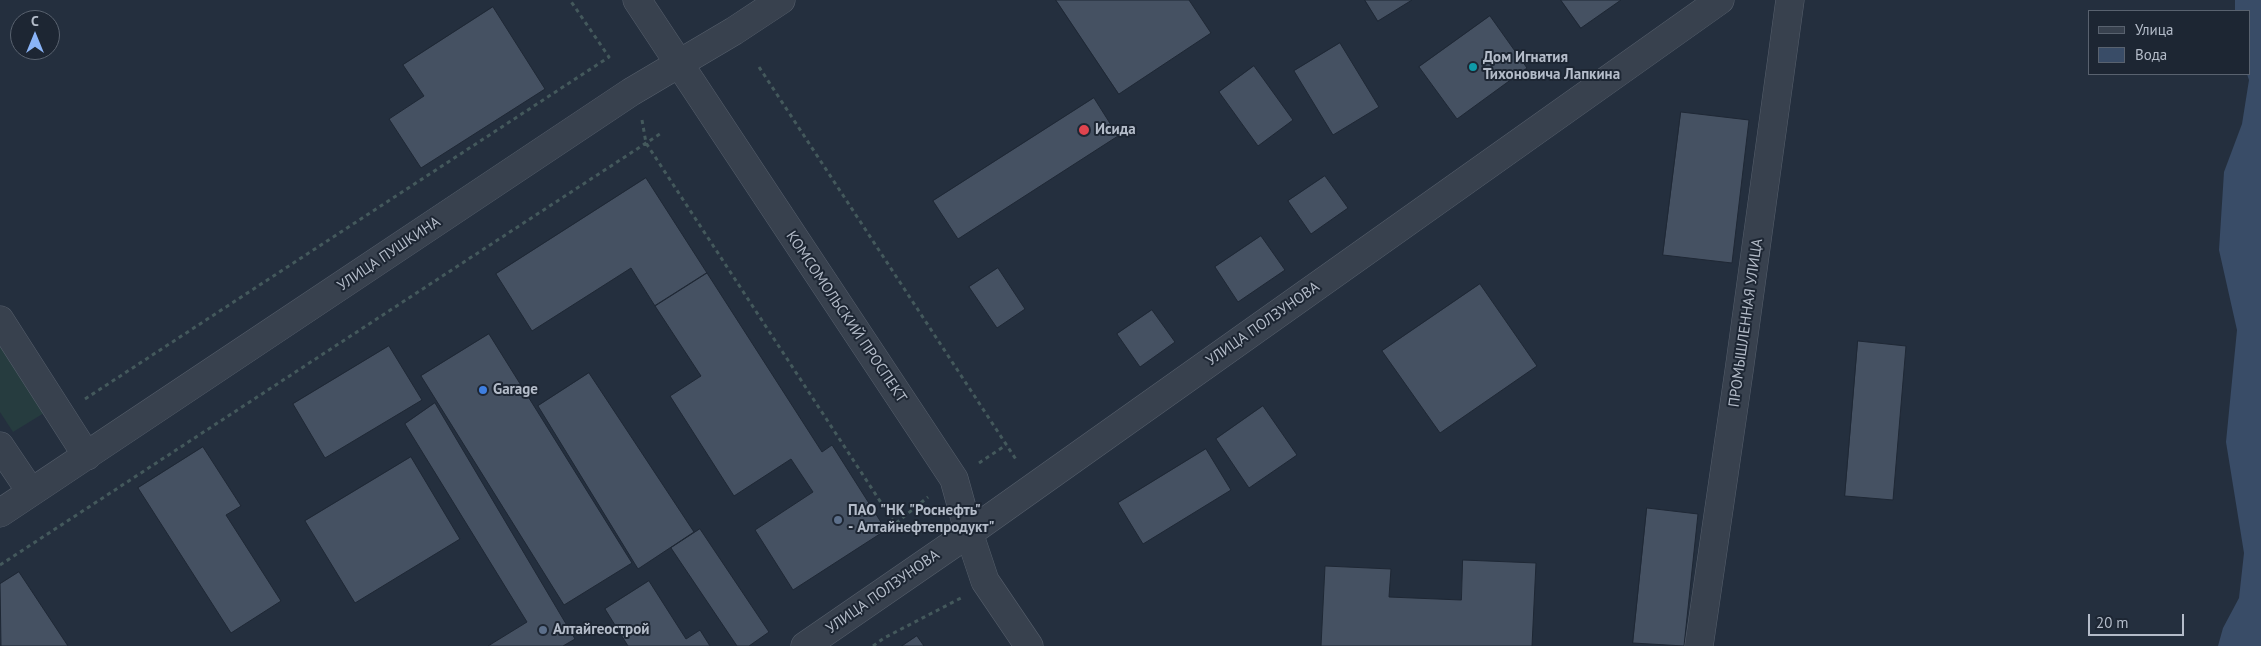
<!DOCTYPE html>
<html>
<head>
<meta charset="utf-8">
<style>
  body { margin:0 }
  #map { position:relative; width:2261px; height:646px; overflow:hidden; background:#242f3e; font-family:"PT Sans",sans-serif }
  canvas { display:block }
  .legend { position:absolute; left:2088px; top:10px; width:162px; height:65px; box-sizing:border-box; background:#1d2633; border:1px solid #59626f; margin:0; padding:6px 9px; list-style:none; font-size:15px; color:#b4bcc9 }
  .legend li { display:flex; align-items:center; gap:10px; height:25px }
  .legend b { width:25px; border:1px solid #59626f }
  .north { position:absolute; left:10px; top:10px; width:50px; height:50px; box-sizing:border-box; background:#1d2633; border:1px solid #59626f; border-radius:50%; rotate:0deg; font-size:14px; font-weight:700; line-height:20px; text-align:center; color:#b4bcc9 }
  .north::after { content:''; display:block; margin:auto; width:18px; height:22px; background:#8ab4f8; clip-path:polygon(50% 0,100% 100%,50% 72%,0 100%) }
  .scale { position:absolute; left:2088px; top:614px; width:96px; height:22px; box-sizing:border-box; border:2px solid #b4bcc9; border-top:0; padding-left:6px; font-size:15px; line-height:18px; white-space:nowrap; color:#b4bcc9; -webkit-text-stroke:4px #1d2633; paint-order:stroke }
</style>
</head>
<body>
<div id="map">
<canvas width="2261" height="646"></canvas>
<ul class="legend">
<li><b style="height:6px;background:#38414e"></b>Улица</li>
<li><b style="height:14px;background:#394c67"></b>Вода</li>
</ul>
<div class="north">С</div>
<div class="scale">20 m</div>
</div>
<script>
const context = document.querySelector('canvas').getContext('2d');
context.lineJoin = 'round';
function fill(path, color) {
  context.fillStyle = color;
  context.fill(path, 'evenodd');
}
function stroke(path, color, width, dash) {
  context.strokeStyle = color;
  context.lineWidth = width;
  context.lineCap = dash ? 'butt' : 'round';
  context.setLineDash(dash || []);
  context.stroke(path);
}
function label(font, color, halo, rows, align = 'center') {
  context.font = font + ' "PT Sans",sans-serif';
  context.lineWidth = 4;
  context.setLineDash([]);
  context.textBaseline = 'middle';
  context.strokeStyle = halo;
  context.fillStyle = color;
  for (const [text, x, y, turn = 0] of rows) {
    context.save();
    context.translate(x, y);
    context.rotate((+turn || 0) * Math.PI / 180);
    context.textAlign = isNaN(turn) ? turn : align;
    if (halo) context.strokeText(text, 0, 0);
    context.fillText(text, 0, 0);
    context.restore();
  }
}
const green = new Path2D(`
  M0 345 44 413 13 432 0 412Z`);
const water = new Path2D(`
  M2235 0H2261V646H2218L2223 628 2239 598 2244 553 2226 442 2237 330 2219 250 2224 172 2242 124 2249 80 2247 74H2250V11H2235Z`);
const building = new Path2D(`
  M1056 0H1189L1211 33 1119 94Z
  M1365 0H1412L1378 21Z
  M1561 0H1621L1581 28Z
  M493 7 545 89 421 168 389 119 424 96 403 65Z
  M1490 16 1527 68 1457 119 1419 67Z
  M1340 43 1379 107 1333 135 1294 71Z
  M1254 66 1293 120 1258 146 1219 92Z
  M1094 98 1118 136 958 239 933 201Z
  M1681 112 1749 120 1732 263 1663 255Z
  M1325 176 1348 208 1311 234 1288 201Z
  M646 178 707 273 655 306 631 268 532 331 496 274Z
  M1261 236 1285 270 1238 302 1215 267Z
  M998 268 1025 309 997 328 969 287Z
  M707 273 822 452 832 445 886 530 793 590 755 530 813 492 791 459 734 496 670 396 701 376 655 306Z
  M1480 284 1537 366 1440 433 1382 351Z
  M1152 310 1175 342 1140 367 1117 334Z
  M489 334 632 563 564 605 421 376Z
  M1858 341 1906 346 1893 500 1845 496Z
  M389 346 422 400 325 458 293 404Z
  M589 373 694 532 638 569 538 406Z
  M435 403 575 639 563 646H488L527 622 405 424Z
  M1263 406 1297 455 1249 488 1216 439Z
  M203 447 241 506 226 515 281 601 231 633 138 488Z
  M1206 449 1231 490 1143 544 1118 503Z
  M411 457 460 539 355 603 305 521Z
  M1647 508 1698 514 1684 646 1633 643Z
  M700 529 769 632 749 646H737L671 548Z
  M1463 560 1536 563 1532 646H1321L1325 566 1391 569 1389 597 1461 600Z
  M19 572 68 646H1L0 584Z
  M649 581 686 639 700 630 710 646H628L605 609Z
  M917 636 924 646H902Z`);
const path = new Path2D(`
  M759 67 1017 461
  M642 120 646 143 895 524 928 497
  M85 399 609 57 570 0
  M979 463 1006 445
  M0 565 663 132
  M873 646 884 638 961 598`);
const minor = new Path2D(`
  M637 0 954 479 969 533 985 581 1029 646
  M0 320 87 456
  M0 446 31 492
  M0 513 631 92 734 31 781 0
  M805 646 969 533 1720 0
  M1699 646 1739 371 1790 0`);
const markers = [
  [1473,67,5,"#0f9aa8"],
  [1084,130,6,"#e0444e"],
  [483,390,5,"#3f7fe0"],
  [838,520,5,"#5c6f8a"],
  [543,630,5,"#5c6f8a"]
];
const poiNames = [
  ["Дом Игнатия",1483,58],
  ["Тихоновича Лапкина",1483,75],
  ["Исида",1095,130],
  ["Garage",493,390],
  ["ПАО \"НК \"Роснефть\"",848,511],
  ["- Алтайнефтепродукт\"",848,528],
  ["Алтайгеострой",553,630]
];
const streetNames = [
  ["УЛИЦА ПУШКИНА",389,254,-34],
  ["КОМСОМОЛЬСКИЙ ПРОСПЕКТ",846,317,56],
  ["ПРОМЫШЛЕННАЯ УЛИЦА",1746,323,-82],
  ["УЛИЦА ПОЛЗУНОВА",1263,324,-35],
  ["УЛИЦА ПОЛЗУНОВА",883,592,-35]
];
fill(green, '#263c3f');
fill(water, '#394c67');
fill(building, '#455162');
stroke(building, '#1f2835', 1);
stroke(minor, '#565f6c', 29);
stroke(path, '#44595c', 3, [4, 4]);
stroke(minor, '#38414e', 28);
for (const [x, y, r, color] of markers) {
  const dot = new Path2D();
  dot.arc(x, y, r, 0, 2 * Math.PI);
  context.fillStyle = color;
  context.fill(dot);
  stroke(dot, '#1d2633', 2);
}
label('bold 15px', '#b4bcc9', '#1d2633', poiNames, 'left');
label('15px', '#b4bcc9', '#1d2633', streetNames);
</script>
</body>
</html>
